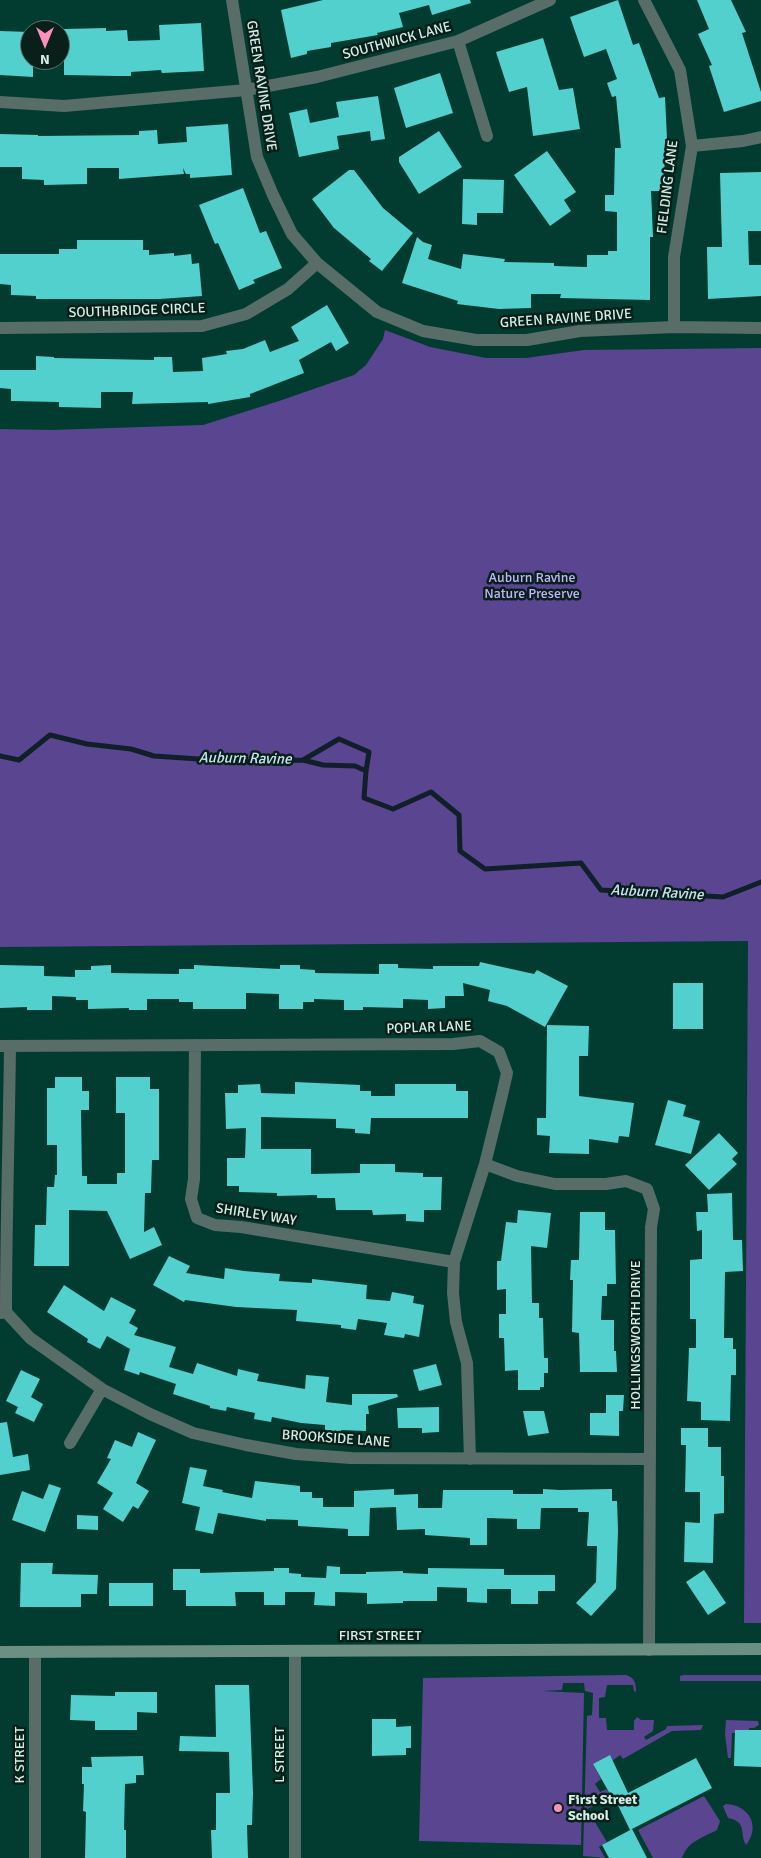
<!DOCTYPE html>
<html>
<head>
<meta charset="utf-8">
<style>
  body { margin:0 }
  #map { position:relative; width:761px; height:1858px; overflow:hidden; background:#023c30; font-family:Signika,sans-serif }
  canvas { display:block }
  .north { position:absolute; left:20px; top:20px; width:50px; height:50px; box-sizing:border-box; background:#091f19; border:1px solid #5a726b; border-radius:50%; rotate:180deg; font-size:14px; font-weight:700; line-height:20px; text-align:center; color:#d3eee5 }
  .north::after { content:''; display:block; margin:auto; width:18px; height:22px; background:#fe8ebd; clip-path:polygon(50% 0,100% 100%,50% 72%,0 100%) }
</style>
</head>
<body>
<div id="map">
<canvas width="761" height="1858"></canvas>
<div class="north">N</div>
</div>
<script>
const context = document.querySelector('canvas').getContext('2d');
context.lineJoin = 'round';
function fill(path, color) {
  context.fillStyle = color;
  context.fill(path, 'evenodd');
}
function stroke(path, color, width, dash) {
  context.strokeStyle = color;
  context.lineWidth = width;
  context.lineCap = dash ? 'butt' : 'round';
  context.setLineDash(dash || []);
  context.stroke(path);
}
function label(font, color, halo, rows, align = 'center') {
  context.font = font + ' Signika,sans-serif';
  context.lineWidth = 5;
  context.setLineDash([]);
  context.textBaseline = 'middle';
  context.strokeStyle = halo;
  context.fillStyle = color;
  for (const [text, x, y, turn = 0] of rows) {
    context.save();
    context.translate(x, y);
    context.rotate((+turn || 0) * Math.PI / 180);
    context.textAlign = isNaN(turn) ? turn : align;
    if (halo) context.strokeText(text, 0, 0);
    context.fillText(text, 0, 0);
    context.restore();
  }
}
const green = new Path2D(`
  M385 330 430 347 486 358H526L584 350 761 348V1623H744L748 941 0 947V429L51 430 203 425 279 401 354 375 366 365 383 339Z
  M626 1675C635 1678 636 1683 636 1692L634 1691 633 1685H607L605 1697 599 1698V1718H606L607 1730H634V1721L637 1717 641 1720H654L653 1731 644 1737 646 1740 666 1729 667 1726 703 1725 701 1730 672 1731 623 1759 620 1755 612 1761 593 1764 601 1779 595 1784 600 1792 607 1789 611 1797 587 1809 607 1842 599 1847 605 1858 583 1856 587 1716 592 1715 593 1693 585 1691 584 1683H563L562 1690 542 1691 584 1693 581 1845 419 1841 423 1678Z
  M684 1675H761V1681H680V1676Z
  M726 1720 758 1721 759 1725 754 1728H749V1730H735V1733H732L731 1758H728L725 1734Z
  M704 1796 720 1821 717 1830C702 1838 688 1841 682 1858H653L638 1830Z
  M726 1804C749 1805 761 1826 746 1845 739 1833 748 1822 728 1818L723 1806Z`);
const stream = new Path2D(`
  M0 756 19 760 50 735 87 744 131 749 154 756 244 762 303 760 339 739 369 752 366 771 364 798 393 809 431 792 459 815 460 851 485 869 581 863 601 890 723 897 761 882
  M303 760 323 765 355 766 366 771`);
const building = new Path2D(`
  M323 0H470L471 3 432 15 429 5 399 13 403 27 377 33 378 35 331 43V47L307 51V54L291 58 281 10Z
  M618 0 633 45 639 43 659 98 665 97 667 139H665L664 191H651L653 237H650V300L560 298 561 294H531V308L499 309 457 304 458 301 402 283 417 237 423 242 432 245 428 259 461 269 463 254 505 259 504 262 554 263V266L587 267V255H608V251H617V212L605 211V195H614L615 148H621L616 96 612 97 607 83 617 79 606 49 584 57 570 17Z
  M697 0H731L746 32 742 33 761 92V101L724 112 709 66 712 65 698 34 709 29Z
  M201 23 204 71 162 73 161 70 131 72V76H117L64 75V29L106 28V31L127 30 128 41 160 40 159 25Z
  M0 31 30 32V60H33V77L0 75Z
  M543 38 559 90 573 88 580 129 533 136 527 87 509 92 496 52Z
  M440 73 453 113 406 128 394 88Z
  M378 96 385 139 371 141 370 131 337 136 339 149 299 157 289 113 307 109 310 123 339 117 336 102Z
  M228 124 232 175 190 178V174H186L183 168 184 174 119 179V168H87V184L44 185V180L22 179V167H0V134L38 135V136L139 135V131L157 130 158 144 187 142 186 127Z
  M439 131 462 167 419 194 399 162V157Z
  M547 151 576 192 564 200 571 211 550 226 514 175Z
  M349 170H354L383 208 413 233 382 271 369 261 371 259 334 228 312 199Z
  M761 172V231H748L749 265H761V296L708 299 707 247H722L720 173Z
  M463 179 504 180 503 213H477V225L462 224Z
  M243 188 260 233 266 231 282 268 253 280 255 283 239 290 218 243 215 244 199 205Z
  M77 240H143V250H149V255L174 253V256L191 254 192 264 199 263 202 296 160 299H36V296L11 295V285L0 284V254H59V249H77Z
  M327 305 349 343 336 351 331 342 299 360 304 373 250 394V397L208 404V402L132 404 133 392H101V408L59 407V402L11 401V389L0 388V370H36V356L54 357V358L154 360V357H172L173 372 203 371 202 358 227 354 226 351 243 349 265 340 270 352 299 341 291 327Z
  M480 962 534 974 537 970 568 986 545 1027 507 1006 488 1001 490 990 463 983 464 996H445V1008L428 1009V1000L403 999V1008L363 1007V1010H344V1000L314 999V1002H303V1009H279V994L246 993V1009H193V1002H179V999H147V1010H129V1008L88 1009V1000H76V997L52 996V1010H27V1007L0 1008V965L44 966V976L75 977V970H91V966L111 965V973L179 974V969H194V965L280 969V965H300V969L315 970V973L379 974V964H398V968L433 969V966H479Z
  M673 983H703V1029H673Z
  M547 1025 589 1026 588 1056H579V1096L634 1103 629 1137 619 1136 618 1143 589 1139V1154L549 1153 550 1136 537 1135V1118H546Z
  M55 1077H82V1091H89V1110H81L82 1176H87V1184H117V1173H125V1113H116V1077H150V1089H159V1160H152L151 1193H145L144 1232 154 1227 162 1245 130 1259 107 1211 69 1210V1266H34L35 1225H46L47 1187H54L55 1175H57V1145H47V1088H55Z
  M295 1082 360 1085V1091H371V1096H395V1084H456V1091H468V1118H371L370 1134 355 1133V1129L336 1128V1119L261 1117V1149H311V1174L360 1173V1164H395V1172L423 1173V1177H442L441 1210H424V1222L406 1221V1214L373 1215 372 1210H336L335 1198H317V1195L277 1196V1193L239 1192V1186H227V1158H245L246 1128 226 1129 225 1093H238V1085L260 1084 261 1093 295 1094Z
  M668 1100 686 1105 683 1116 700 1121 691 1154 655 1145Z
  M719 1133 738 1153 732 1159 737 1164 709 1190 685 1165Z
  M732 1193 733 1240H742L743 1271 725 1272 724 1338H733V1349H736V1375H731L730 1421 701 1420V1402L687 1401 689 1348H696V1319H690V1260L702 1259V1230L697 1231 696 1212H708L707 1194Z
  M518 1210 551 1213 547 1248 531 1246 532 1303H539V1318H543L544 1358H548V1373H544V1387H540V1390H518V1370L505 1371 504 1338H499V1314H506V1289L497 1290V1261H501L506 1222 517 1223Z
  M580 1212H605V1230H615L616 1284H607V1296H602L601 1320H614V1351H616L617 1372H580L579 1333 572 1332 573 1280H570L571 1260H579Z
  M169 1256 190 1266 186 1273 224 1279 225 1268 244 1271 280 1274 279 1281 312 1283V1279L367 1285 366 1299 390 1301 392 1292 414 1296 413 1303 424 1305 419 1337 405 1334 404 1338 384 1335 387 1323 358 1319 356 1330 341 1328V1325L296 1321 297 1310 236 1307 185 1300 184 1302 153 1285Z
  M64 1285 104 1311 111 1297 136 1310 129 1323 138 1328 134 1335 176 1347 169 1367 193 1374 197 1363 237 1376 238 1369 259 1374 257 1381 305 1389 306 1375 329 1377 326 1402 352 1405V1394H397L398 1397 368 1406 369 1414H366V1431L341 1430V1432L325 1430V1425L301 1423 272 1417 271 1422 254 1419 255 1413 227 1407 226 1411 210 1408V1406L173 1394 176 1384 140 1372 139 1375 124 1370 130 1349 107 1336 100 1349 87 1342 88 1339 47 1312Z
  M436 1364 442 1385 419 1391 413 1370Z
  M21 1370 40 1379 31 1397 43 1404 34 1422 15 1413 18 1407 6 1401Z
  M606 1395H624L623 1411H619V1436L590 1435V1413H606Z
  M439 1407V1432L422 1433V1428H398L397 1408Z
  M523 1411H544L549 1433 528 1436Z
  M7 1422 13 1457 28 1454 30 1470 0 1475V1423Z
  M681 1428H708V1447H721V1476H724V1513L714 1514 713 1563 684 1562 685 1522 700 1523V1492H685L686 1445H681Z
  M138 1432 156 1440 136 1483 149 1491 138 1509 133 1506 123 1522 103 1509 113 1493 97 1483 111 1459 107 1458 115 1440 132 1447Z
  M190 1467 207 1470 203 1486 223 1490 222 1492 252 1498 255 1481 300 1486V1492H312V1498H323V1507H354V1491L394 1489V1495L418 1494V1508H442L443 1490H513V1494H543V1489L560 1490 612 1489V1501H617L618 1531 616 1589 591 1616 576 1603 596 1582 597 1546H587L589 1512H578V1508H541L540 1529H517V1519L487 1518V1545H470V1538L425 1535V1529L397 1530 396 1507 370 1508 369 1536H348V1529L298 1526V1520L266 1519V1521L218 1513 213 1534 195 1530 200 1507 182 1503Z
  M49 1484 61 1488 45 1532 12 1520 22 1491 43 1499Z
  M77 1515 98 1516V1530L77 1529Z
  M21 1563H53L52 1574 98 1575 97 1594H81V1607H20Z
  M327 1566 340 1567V1574H366V1572L403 1571V1573L428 1574V1568L504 1569V1575H555V1591H538V1604H511V1589H487V1603L467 1602V1588L437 1587V1601H403V1603L367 1604V1593L335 1592V1606L314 1605 315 1592H285V1605H264V1592H235L236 1606H186V1590H173V1569H200V1573L274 1571V1568H289V1573L301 1574V1577L326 1578Z
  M704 1570 726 1603 708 1615 686 1582Z
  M109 1583H153V1606H109Z
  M215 1685H249L253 1793 252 1825H247L248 1858H212L211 1830H216V1793H230L229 1752 179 1751 180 1736 216 1737Z
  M115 1692H157V1713L137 1712V1730H95V1721L70 1720 71 1695 115 1696Z
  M372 1719H396V1727L411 1726V1748H406V1755L372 1756Z
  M735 1730H761V1767L734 1766Z
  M610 1755 628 1793 696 1758 712 1788 630 1830 612 1793 610 1794 593 1764Z
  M143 1756 144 1775H136V1783L125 1784 124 1830H126V1858H85L86 1812 83 1811 84 1784H82V1767H92L91 1757Z
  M632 1829 647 1858H609L602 1845Z`);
const street = new Path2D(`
  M232 0 257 157 273 195 292 234 317 263 377 312 423 331 476 340H527L580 331 674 327 761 328
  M644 0 680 70 692 146 674 257V327
  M458 41 487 136
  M0 102 64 106 246 90 317 77 458 41 550 0
  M692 146 743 141 761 137
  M0 328 202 326 246 314 288 289 317 263
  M195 1045 194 1179 191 1199 197 1218 215 1225 241 1227 454 1262
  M0 1046 453 1044 480 1041 499 1052 507 1073 502 1095 485 1164 454 1262 453 1293 456 1322 467 1363 470 1459
  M485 1164 517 1176 555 1184H606L626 1181 647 1189 654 1209 651 1227 649 1650
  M6 1312C6 1223 9 1135 10 1046
  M0 1313 6 1312 30 1338 102 1389 150 1414 193 1433 246 1445 296 1454 351 1458 650 1459
  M70 1443 102 1389
  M35 1652V1858
  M295 1652V1858`);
const secondary = new Path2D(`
  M0 1652 761 1649`);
const markers = [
  [558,1808,5,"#fe8ebd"]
];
const streetNames = [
  ["SOUTHWICK LANE",397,41,-15],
  ["GREEN RAVINE DRIVE",261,86,81],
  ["FIELDING LANE",668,187,-83],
  ["SOUTHBRIDGE CIRCLE",137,311,-2],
  ["GREEN RAVINE DRIVE",566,319,-4],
  ["POPLAR LANE",429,1028,-2],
  ["SHIRLEY WAY",256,1215,9],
  ["HOLLINGSWORTH DRIVE",636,1335,-90],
  ["BROOKSIDE LANE",336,1439,4],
  ["FIRST STREET",380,1636],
  ["K STREET",20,1755,-90],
  ["L STREET",280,1755,-90]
];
const parkNames = [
  ["Auburn Ravine",532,578],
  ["Nature Preserve",532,594]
];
const poiNames = [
  ["First Street",568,1800],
  ["School",568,1816]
];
const waterNames = [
  ["Auburn Ravine",245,759,1],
  ["Auburn Ravine",657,893,3]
];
fill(green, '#5a4591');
stroke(stream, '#101f28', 5);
fill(building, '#52d0ce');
stroke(street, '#586d67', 12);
stroke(secondary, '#6c8e83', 12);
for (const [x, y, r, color] of markers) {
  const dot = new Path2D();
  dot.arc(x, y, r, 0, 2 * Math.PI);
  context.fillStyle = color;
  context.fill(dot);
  stroke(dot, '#091f19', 2);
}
label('14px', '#d3eee5', '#091f19', streetNames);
label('14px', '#c1b2f9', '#091f19', parkNames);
label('bold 14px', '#d3eee5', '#091f19', poiNames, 'left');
label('italic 15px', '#c9e2f1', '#091f19', waterNames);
</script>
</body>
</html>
